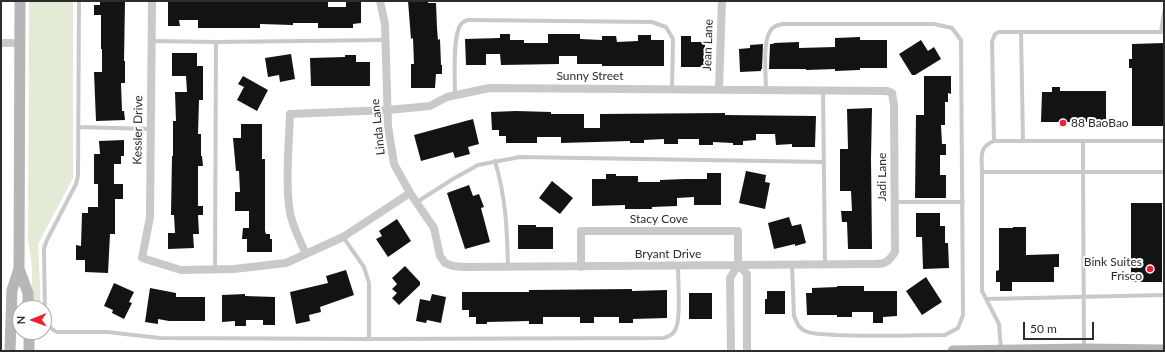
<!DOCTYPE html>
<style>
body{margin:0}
#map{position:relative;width:1165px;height:352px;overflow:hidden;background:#fff;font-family:Lato,sans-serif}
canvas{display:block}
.frame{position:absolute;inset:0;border:2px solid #2c2c2c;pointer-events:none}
.north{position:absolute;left:12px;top:300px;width:40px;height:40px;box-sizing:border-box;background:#fff;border:1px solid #ababab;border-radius:50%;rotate:269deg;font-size:11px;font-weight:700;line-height:16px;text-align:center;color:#2c2c2c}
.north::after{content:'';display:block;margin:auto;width:14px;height:18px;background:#f21e37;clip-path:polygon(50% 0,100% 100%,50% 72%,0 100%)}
.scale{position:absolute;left:1023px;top:322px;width:71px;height:18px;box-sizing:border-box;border:2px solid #2c2c2c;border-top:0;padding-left:5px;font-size:12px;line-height:14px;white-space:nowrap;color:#2c2c2c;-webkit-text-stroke:3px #fff;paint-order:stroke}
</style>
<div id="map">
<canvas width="1165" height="352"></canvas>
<div class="frame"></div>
<div class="north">N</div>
<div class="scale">50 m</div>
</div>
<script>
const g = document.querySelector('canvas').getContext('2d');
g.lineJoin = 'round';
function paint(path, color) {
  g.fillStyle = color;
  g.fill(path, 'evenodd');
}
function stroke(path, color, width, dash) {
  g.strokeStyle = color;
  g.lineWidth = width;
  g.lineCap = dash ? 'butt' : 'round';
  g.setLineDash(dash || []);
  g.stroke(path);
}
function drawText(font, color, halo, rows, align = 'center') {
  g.font = font + ' Lato,sans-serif';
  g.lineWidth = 4;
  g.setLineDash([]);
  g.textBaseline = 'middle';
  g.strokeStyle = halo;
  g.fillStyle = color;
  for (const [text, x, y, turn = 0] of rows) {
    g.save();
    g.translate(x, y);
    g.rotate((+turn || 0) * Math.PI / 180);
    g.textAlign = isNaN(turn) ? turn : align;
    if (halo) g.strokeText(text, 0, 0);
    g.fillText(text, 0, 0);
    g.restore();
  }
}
const green = new Path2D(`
 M29,1H73V178L38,244L41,308H32V267L28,240Z`);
const building = new Path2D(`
 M100,1H125L124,61H125V83H121L122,111H124L125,120L96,121L94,72H102V49H101V15H94V5H100Z
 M168,1H248L267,2V1H328V7H346V1H361V23L353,24V28H318V23H293V25L260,24V28H198V20H179L180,26H168Z
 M408,1H428V3H436L437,28L438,40L440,39L441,65H442V74H436L435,88H411V64H414L413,38L411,39Z
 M500,34H510V40H524V43H548V34H580V39L602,40V36H616L617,42L638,41V35H651V40H664V66H602V64H577V56H559V64L501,65L500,54H486V65H466L465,39L500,38Z
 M681,36H691V42H705V67H681Z
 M860,37V40H887V68H860V70L835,71V69L806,70V69H769L770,44H774L773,43L799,42V48L835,47V38Z
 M921,40L928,51L934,47L941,59L915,75H912L899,54Z
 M1164,43V126H1132V68H1129V59H1132V44Z
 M763,44L762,69H761V71L740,72L739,49L750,48V45Z
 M172,53H197V66H203V100H199L198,134H201V156H202L203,166H198V206H203V215H198L199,234H193L194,248L168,249V233H175L174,215H171L172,156H173V121H176L175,92H187L186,76H172Z
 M291,54L295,79L280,82L279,75L268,77L265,58Z
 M345,55H356V62H370V86H311L310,58L345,57Z
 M243,76L268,90L257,111L237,100L244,87L238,84Z
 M924,76H951V94L948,93V102H945V125H941L942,144H946V155H940V175H946V198H915L916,115H924Z
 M1052,87H1060V91H1106V122H1041L1042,92H1052Z
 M872,108L871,159L872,249H848L847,222H842L841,211H852L851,191H840V149H848L847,109Z
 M516,111L551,112V114H584V128H600V114L725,113V115L816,116L815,147H792V144L776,145L775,134H756V140L743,141V145H733V143L713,142V145H699V139H678V144H664V139L644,140V143H630V141L561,143V137H537V143H506V136H499V130H492L491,112Z
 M473,119L479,144L468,147L470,154L455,158L453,152L421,161L414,135Z
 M241,124H262V159H265V231L266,234H270V239H272V252H247V239H242L243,228H249V211H235V192H240L239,171H236L233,138H241Z
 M124,140V156H121V164H114V184H123V199H115V234H110L108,273L85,272V260H76V245L81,246L82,213H88V207H98V184H94V154H100L99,141Z
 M746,171L766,175L765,182L770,183L765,209L739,203Z
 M707,173H721V205H694V197L677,198V206L652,207V209H625V205L592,206V179H606V174H616V176H638V182H660V180L685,179H707Z
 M552,181L573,198L560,214L539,198Z
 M469,185L473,196L479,194L484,207L481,208L490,242L465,249L447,193Z
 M1131,203H1162V282H1131Z
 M916,213H940V226H945V243H948L949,268L923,269L922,237H916Z
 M789,217L792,226L801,224L806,243L795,246V244L774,249L768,223Z
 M397,219L411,241L388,257L376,239L382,236L379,231Z
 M518,225H536V227H553V249H518Z
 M1013,227H1026V255L1059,254V267H1054V282H1012V291H1000V282H996V271L999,270V228H1013Z
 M405,266L420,282V285L399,305L392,298L397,293L392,289L397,284L392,278Z
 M346,270L354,295L320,307L321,312L309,315L310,321L296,324L290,292L328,283L326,276Z
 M926,277L942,302L922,315L906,291Z
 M114,283L134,292L129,302L132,303L124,319L112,313L113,310L104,306Z
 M837,286H864V291H897V316L883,317V323H873V312H852V317H837V315H807L806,293H812V288L837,287Z
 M150,288L176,293V297H205V321H169L158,319V324L145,322Z
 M632,289V291L667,290V318L633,319V323H619V317H594V323H580V317H543V324H529V321L487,322V324H476V317H469V310H462V292H529V290Z
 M767,291H785V314H765V299H767Z
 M689,293H712V319H689Z
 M245,294V296L275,297V325H263V320H246V326H235V321L222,322V295Z
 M432,294L446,297L441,323L427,320L426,323L416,321L420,299L430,301Z`);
const lane = new Path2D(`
 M79,1L78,176L76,184L47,240L44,248L45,319C47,326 51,329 57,332H107L160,338L369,339L664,338C670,336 674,334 676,328C681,318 678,280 678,266
 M1161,32L1164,12
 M151,41L216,42L215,269
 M216,42L385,40
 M766,89C766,76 762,40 771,30C773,26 778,25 782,24H934L952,28L961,40L963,315L958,328L945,335C908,335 872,337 836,335C826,334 814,335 805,331C798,328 797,322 794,316L792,265
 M823,90L825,264
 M455,95C455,80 452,32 462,23C463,22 467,20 468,20L652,22L666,27L673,39L672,89
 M79,127L150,129
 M994,141L992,42L995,34L999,32H1021
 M1023,141L1021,32H1164
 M495,161C506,198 507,229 508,267
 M982,172C982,158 978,147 994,141H1164
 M417,202L453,179L478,165L520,157L824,162
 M895,202H963
 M343,237L364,267L369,283V339
 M986,299L1164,295
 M1084,349L1083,172H1164
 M1001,350L999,324L982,291V172H1083V141`);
const street = new Path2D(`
 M152,1L150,217L142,258L181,270L234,269L286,263L343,237L410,193
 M1,43H19
 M719,89L722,1
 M306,254C300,241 293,227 290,213C285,182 289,146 290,114L388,110L430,106L447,97L489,88L887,91L892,93L894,105L895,252C889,261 886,264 875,264L464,267L453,266L445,263L440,256L434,228L410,193L394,164L388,126L385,24L380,1
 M738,265L747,274V351
 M581,267V231H738V265
 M731,351L730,278L738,265`);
const secondary = new Path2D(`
 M19,269L28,293V308
 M29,332V351
 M10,351L12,290L19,269L20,1
 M953,351L1084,349L1164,350`);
const markers = [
 [1063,123,4,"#f21e37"],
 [1150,269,4,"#f21e37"]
];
const streetNames = [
 ["Jean Lane",708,45,-88],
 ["Sunny Street",590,76],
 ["Linda Lane",378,127,-96],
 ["Kessler Drive",138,130,-89],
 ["Jadi Lane",882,177,-90],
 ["Stacy Cove",659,219],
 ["Bryant Drive",668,254]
];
const poiNames = [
 ["88 BaoBao",1071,123],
 ["Bink Suites",1142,262,"right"],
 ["Frisco",1142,276,"right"]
];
paint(green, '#e3ebd7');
paint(building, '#131313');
stroke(lane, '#c9c9c9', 4);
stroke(street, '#c9c9c9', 8);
stroke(secondary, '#b6b6b6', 11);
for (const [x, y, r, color] of markers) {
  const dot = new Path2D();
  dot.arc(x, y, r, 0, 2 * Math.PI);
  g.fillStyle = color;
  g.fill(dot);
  stroke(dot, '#fff', 1.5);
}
drawText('12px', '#2c2c2c', '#fff', streetNames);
drawText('12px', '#2c2c2c', '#fff', poiNames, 'left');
</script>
